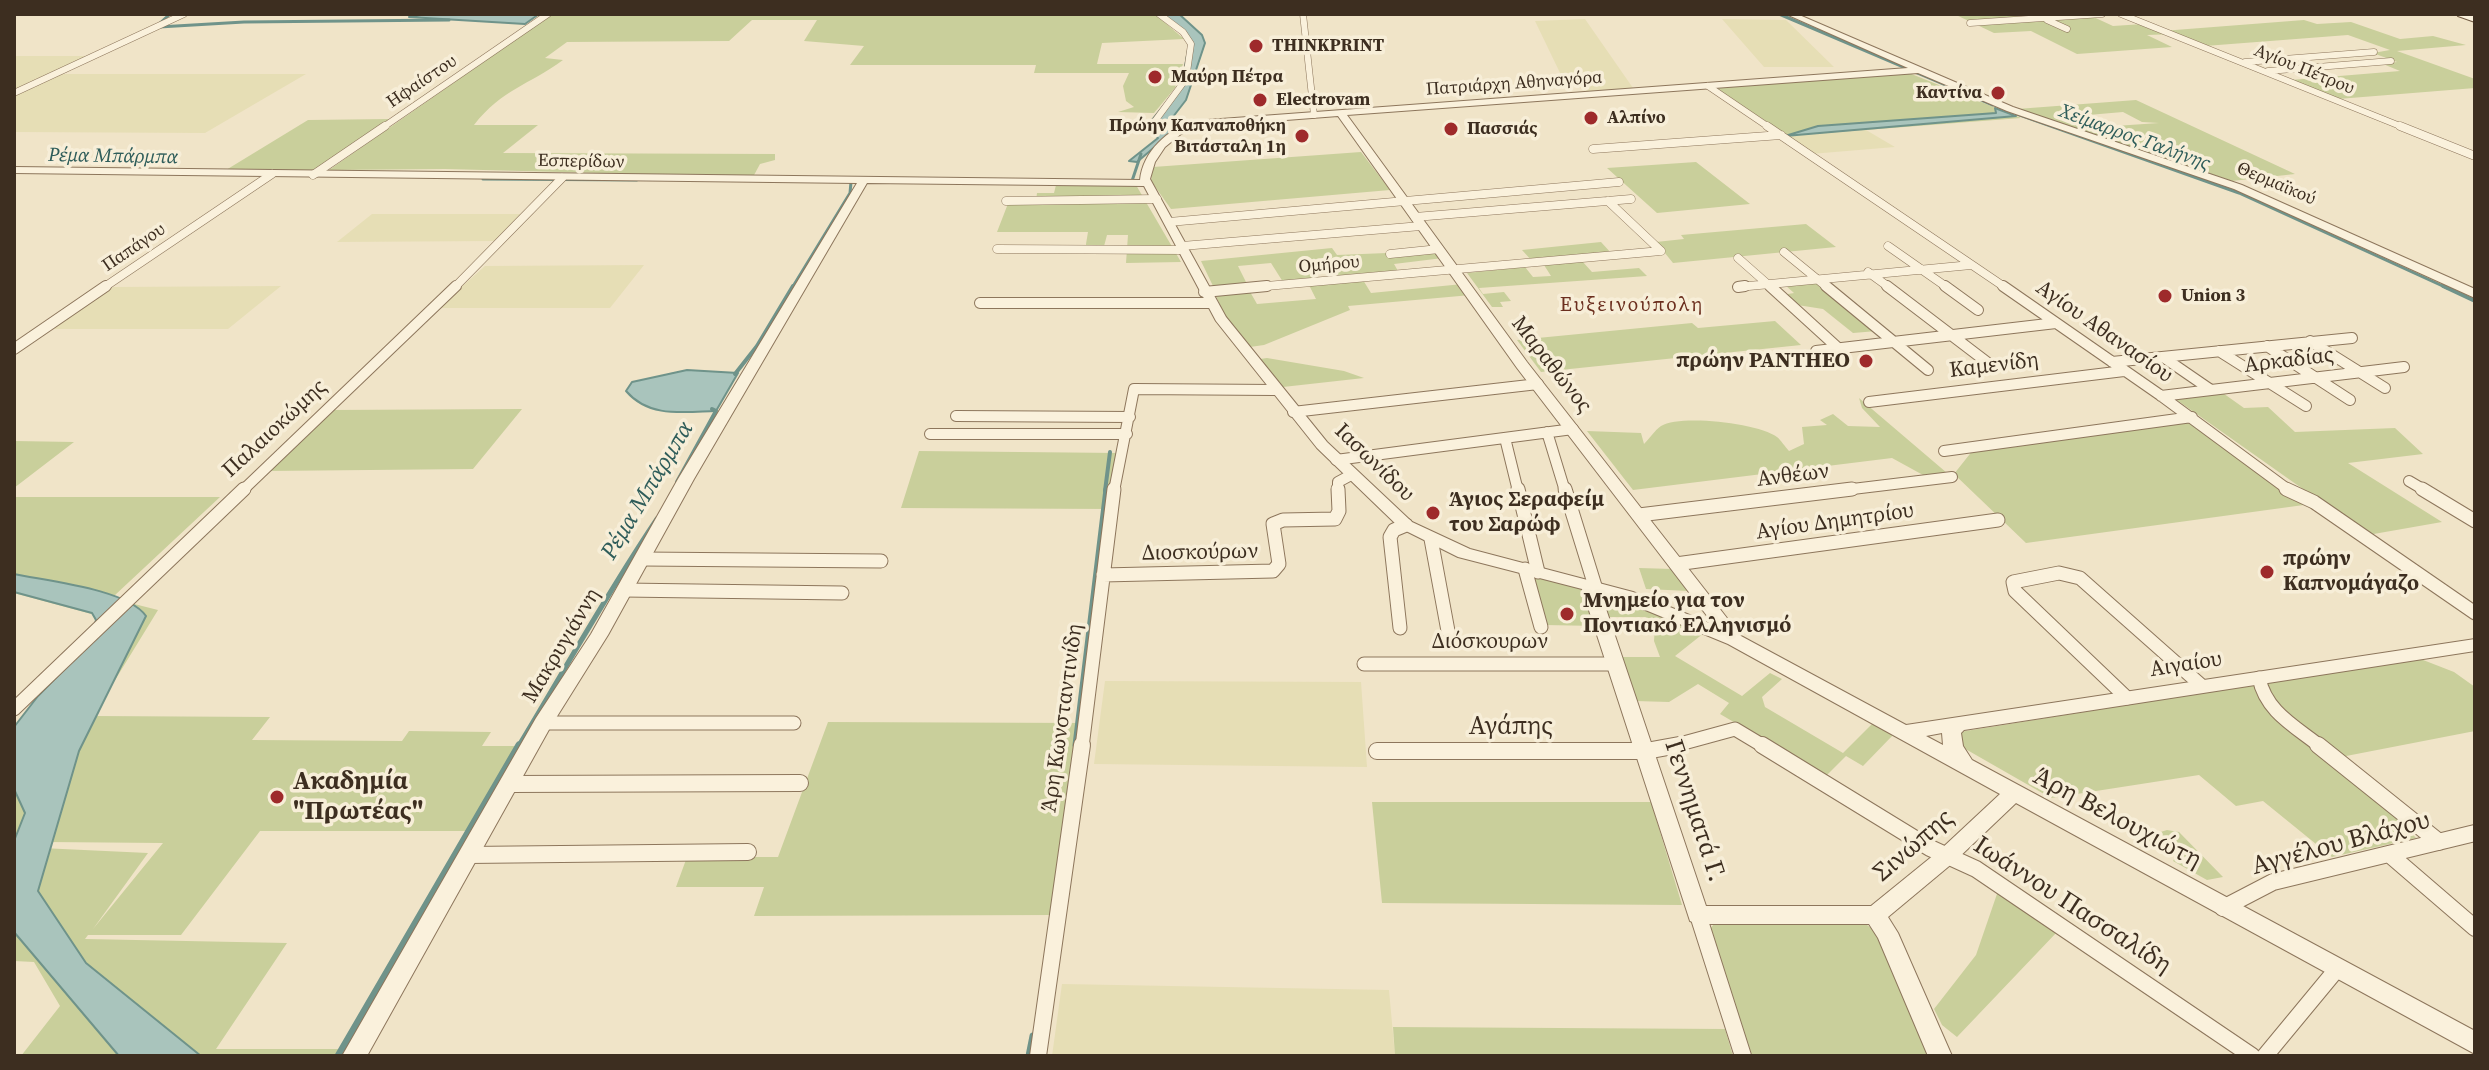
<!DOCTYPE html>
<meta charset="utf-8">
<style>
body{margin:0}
#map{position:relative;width:2489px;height:1070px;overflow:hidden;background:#f0e4c8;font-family:"Source Serif 4",serif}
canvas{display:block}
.frame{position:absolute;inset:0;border:16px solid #3d2e20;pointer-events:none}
</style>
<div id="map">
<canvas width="2489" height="1070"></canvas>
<div class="frame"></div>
</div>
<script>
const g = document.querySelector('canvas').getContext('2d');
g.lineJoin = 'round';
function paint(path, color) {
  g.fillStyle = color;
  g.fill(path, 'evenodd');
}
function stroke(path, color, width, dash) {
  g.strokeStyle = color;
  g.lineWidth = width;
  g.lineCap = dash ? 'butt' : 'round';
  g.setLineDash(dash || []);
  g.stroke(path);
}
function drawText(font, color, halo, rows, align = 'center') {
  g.font = font + ' "Source Serif 4",serif';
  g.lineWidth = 7;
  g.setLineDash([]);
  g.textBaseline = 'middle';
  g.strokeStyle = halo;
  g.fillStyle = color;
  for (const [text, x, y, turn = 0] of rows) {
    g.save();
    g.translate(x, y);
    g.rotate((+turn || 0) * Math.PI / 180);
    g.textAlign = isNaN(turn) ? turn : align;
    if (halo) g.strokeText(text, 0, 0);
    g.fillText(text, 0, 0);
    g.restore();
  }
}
const farmland = new Path2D(`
 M1585,19L1633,88L1586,92L1561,75L1535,21Z
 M1722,19L1786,20L1834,67H1764Z
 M14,56H95L59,74H306L205,133L14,132Z
 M1866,130L1895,147L1811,154L1788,136Z
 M372,214H523L494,241L337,242Z
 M644,265L610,308H438L485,266Z
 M281,286L228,329H53L113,287Z
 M1105,681L1361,682L1367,767L1094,764Z
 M1062,984L1389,990L1395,1056H1052Z`);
const green = new Path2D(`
 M552,14H1155L1184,39L1102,43L1097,64H1183L1175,88L1154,113L1118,112L1134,107L1126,101L1123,86L1129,73H1034L1036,65H850L864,46L804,41L817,20H752L729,41L567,42L545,58L563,60C529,85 502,89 474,125H538L503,153L775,154V160L760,164L753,177L445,169L329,170Z
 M1954,14H2087L2113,26L2143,24L2162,31L2304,20L2317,24L2351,22L2400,39L2433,36L2466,45L2397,51L2475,79V88L2338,99L2291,80L2400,71L2383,64L2397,62L2373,53L2390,50L2348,35L2205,46L2175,34L2147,35L2172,47L2077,54L2031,31L1994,33Z
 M1909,73L2021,118L1788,136L1716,88Z
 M2136,100L2295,174L2232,181L2017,109ZM2123,112L2142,122L2159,123L2085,128L2065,117Z
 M390,119L314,172L226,170L308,120Z
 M1361,152L1390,190L1171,209L1151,181L1153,167Z
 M1696,162L1750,204L1657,213L1607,168Z
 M1056,185H1136L1181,262L1126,263L1128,235H1107L1103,250H1085L1088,232H997L1009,201H1036L1037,193H1054Z
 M1806,224L1836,247L1673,263L1656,242L1684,239L1681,235Z
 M1601,242L1612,254L1532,261L1522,250Z
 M1332,248L1337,255L1437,251L1443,258L1394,264L1398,271L1334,277L1328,268L1309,270L1313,280L1283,282L1271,263L1238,266L1248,286H1213L1201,261Z
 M1582,261L1592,272L1639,268L1647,276L1479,288L1483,294L1504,292L1511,301L1500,302L1503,307H1492L1467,273L1525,267L1533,277L1551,276L1544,265Z
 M1363,280L1371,293L1463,284L1471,295L1348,306L1350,310L1264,345L1250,347L1226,318L1214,292L1249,290L1257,304L1316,299L1309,285Z
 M1814,281L1877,331L1853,333L1823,309L1791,304L1782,295L1794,293L1785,285Z
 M1775,321L1801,345L1541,372L1517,340L1692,323L1698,328Z
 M1267,358L1344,371L1364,378L1283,387L1260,359Z
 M2220,391L2244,408L2268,407L2295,432L2395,428L2423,454L2348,463L2442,522L2368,535L2174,398Z
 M1859,398L1947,473L1923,475L1892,458L1633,490L1587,431L1641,433L1644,444C1649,439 1655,430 1661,426C1680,414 1759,423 1777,437C1781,440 1785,447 1789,451L1804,444L1802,427L1827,425L1820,420L1833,414L1848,426L1880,427L1862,408Z
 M522,409L473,469L266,471L330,410Z
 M2191,421L2311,504L2026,543L1954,474L1973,450Z
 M14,441L74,442L14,488Z
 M919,451L1119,453L1111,509L901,508Z
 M14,497H220L114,596L27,577L158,610L93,716L270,717L252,740L402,741L409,731L491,732L482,746H520L470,831H260L181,935H88L85,939L287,943L216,1049H348L344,1056H21L60,1006L34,962L14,961V726L116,626L99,616L14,593ZM46,842L163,843L93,929L148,853L41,848Z
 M1639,568L1673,569L1689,591L1646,589Z
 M1532,576L1587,590L1597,626L1545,625Z
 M1599,593L1704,633L1675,656L1742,696L1770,673L1782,679L1762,697L1765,707L1843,753L1873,723L1894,734L1863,766L1846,756L1826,776L1720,714L1729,703L1698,684L1669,702L1635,701L1621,657H1660L1654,641L1655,625L1645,617H1607Z
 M2418,658L2454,672L2475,687V731L2341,757L2416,838L2332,857L2263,801L2236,806L2199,775L2051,798L1941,735Z
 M828,722L1083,723L1053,915L754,916L764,887H676L687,857H778Z
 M1372,802H1651L1682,905L1382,903Z
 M2167,830L2179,832L2223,877L2207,880L2173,861L2176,856L2141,838Z
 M1998,891L2057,932L1957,1037L1942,1025L1934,1009L1976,955Z
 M1714,924L1867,925L1876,932L1928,1056H1751L1709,930Z
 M1393,1027L1725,1029L1733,1056H1395Z`);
const water = new Path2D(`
 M427,14H539L525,24L409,17Z
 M1161,14H1179L1202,35L1205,43L1186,100L1169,122L1183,123L1137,162L1129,161L1158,138L1148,125L1182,83L1190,39Z
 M1995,108L2016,116L1785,136L1818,126L1996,113Z
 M687,370L738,373L716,411C683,412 649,418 626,391L632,382Z
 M14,574C47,581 127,589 146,616L79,751L38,891L86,963L201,1056H119L14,932V841L25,813L14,789V727L38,696L89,644L96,620L92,613L14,592Z`);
const streamFar3 = new Path2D(`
 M1779,14L1993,105
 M159,24L170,14
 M159,27L244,22L449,20
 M2017,114L2239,193L2447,288
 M483,179L637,180
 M1131,184L1141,154
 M792,288L850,193L851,182`);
const streamFar2 = new Path2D(`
 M2443,286L2475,301
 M735,374L757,346L793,286
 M677,482L716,411L712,409
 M1105,491L1110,452`);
const streamFar1 = new Path2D(`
 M1075,745L1106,489
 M518,747C564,671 607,593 657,519`);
const stream = new Path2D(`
 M338,1056L519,745
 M1029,1056L1033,1036`);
const minorFar4 = new Path2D(`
 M1159,14L1183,32L1191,44L1186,79L1155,121L1179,128
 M1303,14L1314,115
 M2121,14L2405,128
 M2047,20L2067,29
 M1970,23L2102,14
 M2245,62L2374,52
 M2268,71L2391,61
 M1708,86L1770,128
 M14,93L184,14
 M382,128L548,14`);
const minorFar3 = new Path2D(`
 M1172,126L1183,129
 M1767,126L2006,288
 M2400,126L2475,156
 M1593,149L1781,135
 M313,175L385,126
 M1006,201L1157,199
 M1608,201L1661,251
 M1415,217L1631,199
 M1169,222L1619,182
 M1182,246L1421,226
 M1888,246L1948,288
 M997,249L1184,250
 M1784,252L1828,288
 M1390,254L1439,249
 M1738,258L1772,288
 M1868,272L1890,288
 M1738,287L1971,265
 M103,288L272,174
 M454,288L562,178
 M1244,288L1661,251`);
const minorFar2 = new Path2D(`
 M1770,286L1838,348
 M1826,286L1928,370
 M1887,286L1988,363
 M1945,286L1978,310
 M2003,286L2160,395L2290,491
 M1738,287L1745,286
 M1204,292L1267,286
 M980,303H1210
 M2310,341L2385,388
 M2267,346L2350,400
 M14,349L106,286
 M1816,351L2056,323
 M2219,351L2306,406
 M2163,357L2211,390
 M2112,362L2352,338
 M2161,396L2404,367
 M1869,402L2124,371
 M1293,412L1538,384
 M956,416L1130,417
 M1547,432L1565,491
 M930,434H1127
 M1505,438L1518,491
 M1944,451L2192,417
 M1336,460L1573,429
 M2409,481L2426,491
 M242,491L456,286
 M1114,491L1134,389L1275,390
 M1338,491V482L1351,475
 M1836,491L1952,477`);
const minorFar1 = new Path2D(`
 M1518,489L1538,572
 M1565,489L1595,586
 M2286,489L2314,502L2475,613
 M2422,489L2475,521
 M1639,515L1852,489
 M1431,539L1448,631
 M642,559L881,561
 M1676,564L1998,520
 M1525,569L1541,627
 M1103,575L1273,571L1279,564L1273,524L1283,520L1335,519L1339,511L1338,489
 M624,590L842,593
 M1400,628L1390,537L1394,530L1406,525
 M1364,664H1616
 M2259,678C2266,712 2295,726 2321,747
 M2127,698L2015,591L2013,582L2059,573L2080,578L2202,686
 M14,709L244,489
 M543,723H794
 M1082,747L1114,489
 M1669,747L1735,729L1765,747`);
const minor = new Path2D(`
 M1762,745L1930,848L1976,869L2252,1056
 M2318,745L2439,842
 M1377,751H1646L1679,745
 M509,784L800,783
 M2389,854L2475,928
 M468,855L748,852
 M2223,908L2273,882L2475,833
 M1698,915L1743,1056
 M1038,1056L1082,745
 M2265,1056L2337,969`);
const tertiary = new Path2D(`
 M1786,14H1797L2013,107L2242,185L2475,289V298L2234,189L2007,111L1918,73L1347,115L1527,362L1741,636L1906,725L2475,639V651L1964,730L1961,733L1963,746L1972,760L2475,1031V1054L2016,803L1954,862L1888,917L1898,933L1952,1056H1928L1878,938L1869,924H1698L1690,921L1582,589L1458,557L1400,528L1317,448L1216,321L1144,186L867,183L694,479L608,635L551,726L367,1056H342L536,718L591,634L678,479L857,183L14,173V167L1140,180C1143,151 1168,129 1194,121L1908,68ZM1338,116L1517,368L1714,625L1633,592L1470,549L1412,522L1327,442L1226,317L1150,179L1155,162L1165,147L1181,134L1195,127ZM1601,594L1621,600L1728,644L2000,794L1940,850L1871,906H1706ZM1942,733L1943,745L1926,736Z`);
const secondary = new Path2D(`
 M2457,14L2475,16V22L2458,16Z`);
const markers = [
 [1256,46,8,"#9e2a2b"],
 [1155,77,8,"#9e2a2b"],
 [1998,93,8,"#9e2a2b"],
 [1260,100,8,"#9e2a2b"],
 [1591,118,8,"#9e2a2b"],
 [1451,129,8,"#9e2a2b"],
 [1302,136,8,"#9e2a2b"],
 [2165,296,8,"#9e2a2b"],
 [1866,361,8,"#9e2a2b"],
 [1433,513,8,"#9e2a2b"],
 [2267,572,8,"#9e2a2b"],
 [1567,614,8,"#9e2a2b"],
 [277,797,8,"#9e2a2b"]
];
const farPoinames = [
 ["THINKPRINT",1272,46],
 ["Μαύρη Πέτρα",1171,77],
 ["Καντίνα",1982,93,"right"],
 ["Electrovam",1276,100],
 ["Αλπίνο",1607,118],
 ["Πρώην Καπναποθήκη",1286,126,"right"],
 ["Βιτάσταλη 1η",1286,147,"right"],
 ["Πασσιάς",1467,129],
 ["Union 3",2181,296]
];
const farStreetnames = [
 ["Αγίου Πέτρου",2304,70,22],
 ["Ηφαίστου",422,82,-34],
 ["Πατριάρχη Αθηναγόρα",1514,84,-4],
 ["Εσπερίδων",581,162,1],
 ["Θερμαϊκού",2276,184,23],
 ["Παπάγου",134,248,-34],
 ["Ομήρου",1329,265,-5]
];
const farWaternames = [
 ["Χείμαρρος Γαλήνης",2134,138,20],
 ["Ρέμα Μπάρμπα",113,157,1]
];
const farNeighbourhoodnames = [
 ["Ευξεινούπολη",1632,306]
];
const streetNames = [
 ["Αγίου Αθανασίου",2104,332,35],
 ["Αρκαδίας",2289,361,-7],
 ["Μαραθώνος",1551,365,52],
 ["Καμενίδη",1994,366,-7],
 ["Παλαιοκώμης",275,429,-43],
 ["Ιασωνίδου",1374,463,44],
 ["Ανθέων",1793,476,-7],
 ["Αγίου Δημητρίου",1835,522,-8],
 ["Διοσκούρων",1200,553,-1],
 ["Διόσκουρων",1490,642],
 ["Μακρυγιάννη",562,646,-59],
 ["Αιγαίου",2186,665,-9],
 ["Άρη Κωνσταντινίδη",1063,718,-82]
];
const poiNames = [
 ["πρώην PANTHEO",1850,361,"right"],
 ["Άγιος Σεραφείμ",1449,500],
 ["του Σαρώφ",1449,525],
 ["πρώην",2283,559],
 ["Καπνομάγαζο",2283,584],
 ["Μνημείο για τον",1583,601],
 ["Ποντιακό Ελληνισμό",1583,626]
];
const waterNames = [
 ["Ρέμα Μπάρμπα",648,491,-59]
];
const nearStreetnames = [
 ["Αγάπης",1511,727],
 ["Γεννηματά Γ.",1694,811,72],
 ["Άρη Βελουχιώτη",2117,819,28],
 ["Αγγέλου Βλάχου",2341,844,-15],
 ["Σινώπης",1914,846,-41],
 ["Ιωάννου Πασσαλίδη",2072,906,33]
];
const nearPoinames = [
 ["Ακαδημία",293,782],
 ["\"Πρωτέας\"",293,812]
];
paint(farmland, '#e6deb5');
paint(green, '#c9cf9b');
paint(water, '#a9c4bc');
stroke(water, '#6f938a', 2);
stroke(streamFar3, '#6f938a', 3);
stroke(streamFar2, '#6f938a', 4);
stroke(streamFar1, '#6f938a', 5);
stroke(stream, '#6f938a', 7);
stroke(minorFar4, '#8d765c', 7);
stroke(minorFar3, '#8d765c', 9);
stroke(minorFar2, '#8d765c', 12);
stroke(minorFar1, '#8d765c', 15);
stroke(minor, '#8d765c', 18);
stroke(tertiary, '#8d765c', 2);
stroke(secondary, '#6f573f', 2);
stroke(minorFar4, '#faf1dc', 6);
stroke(minorFar3, '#faf1dc', 8);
stroke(minorFar2, '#faf1dc', 10);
stroke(minorFar1, '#faf1dc', 13);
stroke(minor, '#faf1dc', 16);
paint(tertiary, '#faf1dc');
paint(secondary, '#faf1dc');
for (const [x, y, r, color] of markers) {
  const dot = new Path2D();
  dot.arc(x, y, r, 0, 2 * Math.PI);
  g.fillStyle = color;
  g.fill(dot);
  stroke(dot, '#f7eed8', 3);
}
drawText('bold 18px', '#3d2e20', '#f7eed8', farPoinames, 'left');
drawText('18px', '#3d2e20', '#f7eed8', farStreetnames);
drawText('italic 20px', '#2f5d5a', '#f7eed8', farWaternames);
g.letterSpacing = '2px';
drawText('20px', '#6b2e1e', '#f7eed8', farNeighbourhoodnames);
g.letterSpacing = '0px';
drawText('22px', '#3d2e20', '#f7eed8', streetNames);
drawText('bold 22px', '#3d2e20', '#f7eed8', poiNames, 'left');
drawText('italic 24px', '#2f5d5a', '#f7eed8', waterNames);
drawText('26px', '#3d2e20', '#f7eed8', nearStreetnames);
drawText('bold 26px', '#3d2e20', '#f7eed8', nearPoinames, 'left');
</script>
